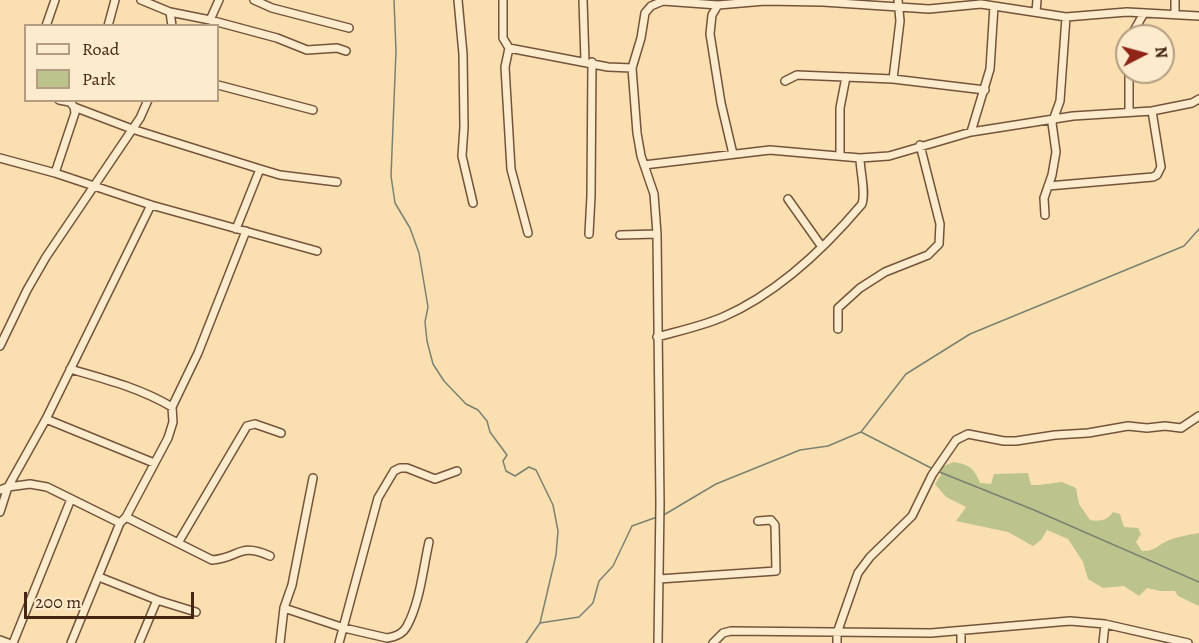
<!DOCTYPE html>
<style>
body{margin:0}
#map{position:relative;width:1199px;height:643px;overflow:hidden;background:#fae0b1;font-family:Alegreya,serif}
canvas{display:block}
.legend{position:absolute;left:24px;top:24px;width:195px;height:78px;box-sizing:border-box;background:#fcebcc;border:2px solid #b39c82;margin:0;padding:8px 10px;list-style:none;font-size:18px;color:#462613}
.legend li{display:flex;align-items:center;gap:12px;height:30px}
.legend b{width:30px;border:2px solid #b39c82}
.north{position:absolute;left:1115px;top:24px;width:60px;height:60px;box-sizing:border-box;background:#fcebcc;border:2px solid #b39c82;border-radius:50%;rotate:84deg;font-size:16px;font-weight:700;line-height:24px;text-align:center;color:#462613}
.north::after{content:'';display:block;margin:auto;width:21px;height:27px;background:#8f2418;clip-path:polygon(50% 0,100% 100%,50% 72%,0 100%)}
.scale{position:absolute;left:24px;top:592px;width:170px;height:27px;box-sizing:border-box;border:3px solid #462613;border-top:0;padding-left:8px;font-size:18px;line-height:21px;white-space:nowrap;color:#462613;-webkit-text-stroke:4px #fcebcc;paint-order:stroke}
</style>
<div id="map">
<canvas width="1199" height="643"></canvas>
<ul class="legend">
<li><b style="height:8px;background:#fcebcc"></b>Road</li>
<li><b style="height:16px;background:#bcc38d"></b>Park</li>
</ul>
<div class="north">N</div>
<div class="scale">200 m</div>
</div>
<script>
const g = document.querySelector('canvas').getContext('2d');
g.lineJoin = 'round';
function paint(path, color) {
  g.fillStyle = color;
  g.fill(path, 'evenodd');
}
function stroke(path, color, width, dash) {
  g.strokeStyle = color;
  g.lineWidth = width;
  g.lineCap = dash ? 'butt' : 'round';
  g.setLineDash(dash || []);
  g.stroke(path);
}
const green = new Path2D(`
 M954,462C970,465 974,468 980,483L991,484L994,474L1028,473L1031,485H1039L1062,482L1076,488L1079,504L1090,520C1101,522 1107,520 1113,512L1120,514L1124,527L1138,528L1141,534L1136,542L1142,551C1154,551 1154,548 1165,542C1175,537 1187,535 1199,533V606L1178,596L1175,591H1160L1147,588L1139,596L1124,586L1103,588L1088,579L1083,562L1068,539L1047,530L1041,540L1033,546L1008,532L956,521L966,507L946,497L935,484L941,475V467Z`);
const stream = new Path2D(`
 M394,0L396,51L391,176L395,203L410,228L419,253L428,307L425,322L427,341L433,364L444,381L466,404L478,410L487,421L490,432L507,455L503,461L506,471L515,476L529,467L536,470L553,505L558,531L556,555L540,623
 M861,432L933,469
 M937,471L1034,510L1199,582
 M662,516L716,484L800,450L828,446L861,432L906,374L970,334L1184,246L1199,229
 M526,643L540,623L579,617L593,603L599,581L613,566L632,526L657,517`);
const street = new Path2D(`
 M141,0L170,12L210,20L277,38L307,50L337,48L346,51
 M254,0L272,8L349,28
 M458,0L463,54L464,127L462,156L473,203
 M503,0V38L509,48L608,67L632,68
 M583,0L585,61
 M718,5L712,15L710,34L721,103L733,154
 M170,12L172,26
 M1036,12L1037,0
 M1175,14V0
 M210,20L219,0
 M46,26L55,0
 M108,26L115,0
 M1131,36L1144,13
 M509,48L505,67L511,169L528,233
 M893,79L985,90
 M785,81L797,75L893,79L900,21L898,0
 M218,85L313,110
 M59,100L70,102L74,107L132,129L260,169L280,175L337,182
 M1129,112V72
 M971,132L990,69L994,6
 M840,155V108L846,77
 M0,158L55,173L151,205L317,251
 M644,165L770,150L860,158
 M55,173L75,113L74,107
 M1048,186L1153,177L1157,175L1161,167L1152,111
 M788,199L822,247
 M1045,215L1044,198L1052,175L1056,152L1052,123L1060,101L1066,17
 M236,229L260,169
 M589,234L591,196L592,62
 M657,234L660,504L658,643
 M620,235L657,234L654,194L641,156L637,133L632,68L641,38L645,13L651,6L663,1L718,5L765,1L823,2L929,9L981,4L1066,17L1127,12L1199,16
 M838,329V308L860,288L885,272L928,255L939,244L940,224L920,145
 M657,337C679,331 702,326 723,317C778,293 824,249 862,204C866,192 860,171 860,158L889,156L971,132L1073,116L1152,111L1192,103L1199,99
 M0,346L27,290L46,257L140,118L148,100
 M70,369C105,379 140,388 172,407
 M46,419L154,463
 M313,478L292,585L284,608L344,628L387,638C395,637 403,634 407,626C420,602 423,569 429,542
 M0,490L8,487L46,419L151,205
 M0,512L8,487L30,484L47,487L120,523
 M126,517L212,560C240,558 238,542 270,556
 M178,543L247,426L255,424L281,433
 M99,577L157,600L196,612
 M659,579L776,571L775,525L771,520L758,521
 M0,640L8,643
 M13,643L71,499
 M71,643L120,523L126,517L168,438L173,422L172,407L198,353L246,231
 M139,643L157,600
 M280,643L284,608
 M339,643L378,498L394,471L400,468H407L435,479L457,471
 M713,643L723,633L731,631L931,633L1070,621L1105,624L1188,643
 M837,643V633L858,573L870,557L912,516L932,475L956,440L968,434L1004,441H1016L1055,435L1088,433L1128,426L1147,428L1165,426L1181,428L1199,416
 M961,643V631
 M1103,643L1105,624`);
paint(green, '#bcc38d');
stroke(stream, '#7b8171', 1.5);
stroke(street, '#73543a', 10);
stroke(street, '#fcebcc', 7);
</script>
